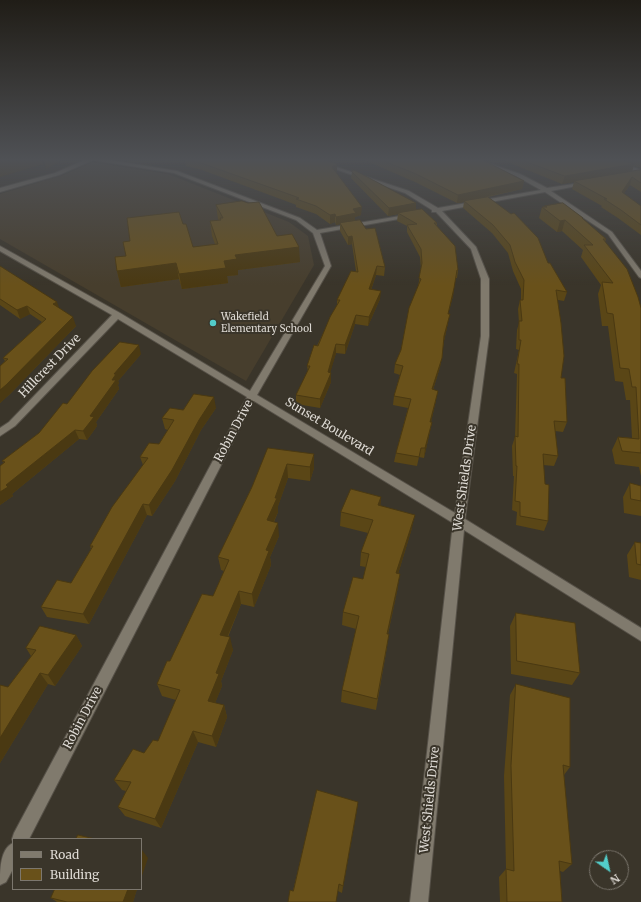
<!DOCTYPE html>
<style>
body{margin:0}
#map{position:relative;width:641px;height:902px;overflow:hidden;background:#3a352a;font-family:Merriweather,serif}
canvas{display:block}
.legend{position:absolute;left:12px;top:838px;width:130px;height:52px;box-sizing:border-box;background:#3a352a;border:1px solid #7c776e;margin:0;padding:5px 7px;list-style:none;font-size:12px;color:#dedad4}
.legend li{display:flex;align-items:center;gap:8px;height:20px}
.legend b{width:20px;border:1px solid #7c776e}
.north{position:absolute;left:589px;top:850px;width:40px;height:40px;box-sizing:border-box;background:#3a352a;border:1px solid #7c776e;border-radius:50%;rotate:146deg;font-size:11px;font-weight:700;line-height:16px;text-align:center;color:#dedad4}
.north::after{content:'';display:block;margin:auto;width:14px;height:18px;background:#53cdca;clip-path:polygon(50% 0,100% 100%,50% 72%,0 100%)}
</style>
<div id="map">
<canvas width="641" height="902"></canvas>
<ul class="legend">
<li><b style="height:5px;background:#807a6d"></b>Road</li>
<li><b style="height:11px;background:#69511a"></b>Building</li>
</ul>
<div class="north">N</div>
</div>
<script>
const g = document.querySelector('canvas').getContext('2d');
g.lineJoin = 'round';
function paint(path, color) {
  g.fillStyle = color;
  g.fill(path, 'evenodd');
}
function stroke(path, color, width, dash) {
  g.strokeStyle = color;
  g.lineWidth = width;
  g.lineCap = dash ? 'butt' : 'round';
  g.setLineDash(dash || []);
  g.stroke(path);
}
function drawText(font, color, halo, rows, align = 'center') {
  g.font = font + ' Merriweather,serif';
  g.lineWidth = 4;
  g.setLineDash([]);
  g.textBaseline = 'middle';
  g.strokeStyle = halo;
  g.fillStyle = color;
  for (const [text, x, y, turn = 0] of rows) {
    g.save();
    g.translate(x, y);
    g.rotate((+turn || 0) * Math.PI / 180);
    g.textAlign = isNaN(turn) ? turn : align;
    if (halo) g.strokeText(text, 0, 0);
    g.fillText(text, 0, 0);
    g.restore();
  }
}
const built = new Path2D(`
 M93,162L168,174L289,222L308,236L314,265L246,381L0,239V194L63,175Z`);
const minor = new Path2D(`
 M87,159H103L177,171L300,218L317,230L412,214L413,215L410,217L320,233L331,266L257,395L455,513L481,336V279L471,249L436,212H432V210L405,193L306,159H312L409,191L438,208L541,190L516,176L470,159H476L520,174L547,188L587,182V184L551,191L612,232L641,271V278L639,277L608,234L545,192L442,211L476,247L489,279V336L465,519L641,628V641L464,530L428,902H410L453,523L254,401L29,839H13V842L12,839L14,833L247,397L118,319L15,426L0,436V428L9,422L112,315L0,251V246L120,313L250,391L325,266L313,233L296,220L174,173L93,160L59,175L0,192V188L55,173Z
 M606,159H612L641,170V174Z
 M13,843V869L6,882L0,885C0,870 0,849 13,843Z`);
const wall = new Path2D(`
 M149,159H177L167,161Z
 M184,159H330L329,161L337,164V171L336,172L361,215L355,217V221L385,267L384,276L376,275L371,290L380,299L368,326L355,324L345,354L336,353L330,372L331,373V382L320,408L296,404V395L308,371L307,366L337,305V300L356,271L352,244L348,245L340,231V224L336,225L335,222L330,224L316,214L296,207V205L294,204L202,170L186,166Z
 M362,159H481L524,181L522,189L488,197L548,263L567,292L564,301L558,300L561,378L567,422L563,432L555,431L558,456L554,466L543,465L548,521L544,531L516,525L517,512L512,510L514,476H513L512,446L515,437L517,374L514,373L519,350L516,349L517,330L519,323L518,309L520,300H521V289L513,271L508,253L492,233L463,208L464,202L457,203L415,182Z
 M500,159H641V168L634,166L632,171L641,170V192L630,185L623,194L641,206V235L618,218L601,207L602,206L572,189L574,182L562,184Z
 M352,172L437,223V226L458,270L457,278H455L453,296L448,314V323L444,341L440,367L433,390L436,400L431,422H432L424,458L419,457L417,466L394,462L396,453L408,408L393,405L394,396L400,375L394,373L395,364L401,350L418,287L421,269L420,257L407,232V226L397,221L398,214L388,216L351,178Z
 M216,205L277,236L300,262L238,270V275L227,276L228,283L182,289L179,279L121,287L117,271L126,256L130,241L183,224L193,247L215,244L212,236L210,221L219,220L218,219Z
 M545,206L583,219L606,239L605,242L641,308V476L639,467L615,464L612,450L618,437L632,438L630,400H626L623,382L615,381L608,326H602L598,294L601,285L581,257L583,250L562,231L557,232L539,218L542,207H544Z
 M0,266L59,308L76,326L10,394L0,403V366L5,361L3,358L42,322L30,314L20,319L0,305Z
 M141,354L118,381L119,383L118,385L119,389L96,422L97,426L87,440L79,439L12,494L13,496L0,505V466L4,463L2,461L39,433L67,404Z
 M216,408L201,430L175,481L152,516L147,515L89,624L47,617L41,607L71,583L91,549L90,546L143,465L140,457L159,444L168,430L165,429L162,418L183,410Z
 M268,448L314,468L310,481L288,478L278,506V512L274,522L279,536L270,557L271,565L254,607L241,604L228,637L233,650L221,681L222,686L215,703L224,705L227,717L216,747L198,742L161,828L125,816L118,807L126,791L122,790L114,780L158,741L176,700L162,696L157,684L170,661L213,596L224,571L221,570L218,557L252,487Z
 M630,483L641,486V516L624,513L623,497Z
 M381,497L380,506L412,528L398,574V587L388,634L387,647L376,710L341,702L342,690L356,629L342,625L343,612L363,579L366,567L360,566L361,552L368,533L340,526L341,512Z
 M635,542L641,543V580L629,577L627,555Z
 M516,613L580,673L572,685L511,674L510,626Z
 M76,635L82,646L55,686L48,684L0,763V685L8,687L31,656L26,648Z
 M516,684L570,767L564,775L572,864L563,872L560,871L562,902H500L499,877L506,869L504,776L510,695Z
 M358,802L342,893L338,891H293Z
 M55,889H137L133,902H57L51,898Z`);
const shadedWall = new Path2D(`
 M12,159H42L43,164L0,177V162Z
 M43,159H63L46,169Z
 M167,159H177L167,161Z
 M337,164V171L332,175V167Z
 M634,164L632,171L562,184L565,176Z
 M632,177L630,185L619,200L622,192Z
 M524,181L522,189L465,201H464V202L457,203L458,195Z
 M416,203V210L398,213V214L388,216L389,208Z
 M362,207L361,215L355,217V222L340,223V224L336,225V217L353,209Z
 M335,214V222L330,224V215Z
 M565,220L562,231L557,232L560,221Z
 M352,236V244L348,245V237Z
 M299,247L300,262L238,270V275L227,276L228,283L182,289L179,274L235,255Z
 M176,263L179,279L121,287L117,271Z
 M377,266L376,275L368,298L369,289Z
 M454,288L453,296L446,322L448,314Z
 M381,291L380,299L368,326L369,317Z
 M57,302L60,310L53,304Z
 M27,306L30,314L20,319L17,310Z
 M450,314L448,323L443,345L444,336Z
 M356,315L355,324L345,354V345Z
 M73,317L76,326L10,394L0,403V390Z
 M336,344V353L328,381V372Z
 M139,345L141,354L118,381L119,383L118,385L119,389L96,422L97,426L87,440L83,431L90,416L112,380L114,374Z
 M442,358L440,367L430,399L432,389Z
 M331,373V382L320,408V399Z
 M438,391L436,400L429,431L430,422Z
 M214,397L216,408L201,430L175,481L152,516L149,505L199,420Z
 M432,422L424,458L425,448Z
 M75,430L79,439L12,494L13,496L0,505V492L6,485Z
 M314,454V468L310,481V467Z
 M287,464L288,478L278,506V512L268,534L267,520Z
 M381,497L380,511L378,505Z
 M143,504L147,515L89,624L83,614Z
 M415,515L412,528L394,587L396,573Z
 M278,523L279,536L270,557L271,565L254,607L252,594L266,550Z
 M400,574L398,587L385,646L387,634Z
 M239,591L241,604L223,647L220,635Z
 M76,635L82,646L55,686L48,675Z
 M230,637L233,650L221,681L222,686L211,713L208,701L216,673Z
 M40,673L48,684L0,763V738Z
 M224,705L227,717L216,747L212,736Z
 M193,731L198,742L161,828L155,819Z
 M358,802L357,811L342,893L343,886Z
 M142,850L148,858L141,879V851Z
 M128,889H137L133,902H123Z`);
const building = new Path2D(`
 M0,159H12L0,162Z
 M185,159H322L337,164L332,167L362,207L353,209L356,213L336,217L335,214L330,215L316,206L296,199L299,198L294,196L201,163Z
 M379,159H481L524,181L458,195L416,174Z
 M519,159H621L634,164L565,176Z
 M353,170L356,171L416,203L389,208L352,172Z
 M641,170V183L632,177L622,192L641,206V225L621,210L604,199H607L574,181Z
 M488,197L511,214L514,213L538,238L548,263H550L567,292L556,290L561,323L564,356L561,378H565L567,422L554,421L558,456L543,454L545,484L549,485L548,521L520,516V502L515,501L517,466H516L515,436L518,437L519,364H517L521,340H519V321H522L520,300H523L524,280L515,262L510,245L493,225L464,201Z
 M242,201L248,203L259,202L277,236L292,234L299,247L235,255L237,259L224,261L226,268L179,274L176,263L117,271L115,257L126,256L123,242L130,241L127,218L179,212L183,224H186L193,247L218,244L210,221L221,220L220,218H223L216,205Z
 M563,203L583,218H582L606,239H603L627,269L638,297L641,308V453L622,451L618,437L639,439L636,387H632L629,369L620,368L613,314L607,313L602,282L613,283L584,245H593L565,220L560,221L542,207H547L545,206Z
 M422,209L437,223H434L455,246L458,270H457L454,288L448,314H450L444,336L442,358L432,389L438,391L430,422H432L425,448H421L419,457L396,453L411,399L394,396L403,366L395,364L401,350L409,308L421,279L419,278L422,263L421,249L407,225L417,224L398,213Z
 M360,220L366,229L375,228L385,267L377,266L369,289L381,291L369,317L356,315L345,345L336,344L328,372L331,373L320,399L296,395L310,366H307L314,345L318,346L330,317L340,300H337L351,271L358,272L352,236L348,237L340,223Z
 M0,266L57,302L53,304L73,317L6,385L0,390V366L8,359L3,358L46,319L27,306L17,310L0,299Z
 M120,342L139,345L114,374H116L112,380H116L90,416L94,417L83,431L75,430L6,485L8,487L0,492V466L5,462L2,461L39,433L63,403L67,404L92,371Z
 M194,394L214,397L199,420L172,470L149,505L143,504L83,614L41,607L57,580L71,583L93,546H90L112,507L148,458L140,457L149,443L159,444L174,420L162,418L170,408L183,410Z
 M268,448L314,454L310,467L287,464L275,498H277L267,520L278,523L266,550L269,551L252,594L239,591L220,635L230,637L216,673L219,674L208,701L224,705L212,736L193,731L155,819L118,807L131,782L114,780L133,749L144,753L153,740L158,741L180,690L157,684L167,661H170L202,594L213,596L229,560L218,557L252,487Z
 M630,483L641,486V501L631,499Z
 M351,489L381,497L378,505L415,515L396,573L400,574L387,634H389L377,699L342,690L359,616L343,612L353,577L363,579L369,554L361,552L373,520L341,512Z
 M635,542L641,543V565L637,564Z
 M516,613L575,623L580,673L517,661Z
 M40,626L76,635L48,675L40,673L0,738V685L8,687L36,650L26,648Z
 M516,684L570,698V767L563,765L572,864L559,861L562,902H507L506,869L514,871L511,766Z
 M317,790L358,802L343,886L339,884L336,902H288L290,890L293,891Z
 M78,835L95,839H76Z
 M55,889H128L123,902H67L51,898Z`);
const markers = [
 [213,323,4,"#53cdca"]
];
const farPoinames = [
 ["Wakefield",221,317],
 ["Elementary School",221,329]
];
const streetNames = [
 ["Hillcrest Drive",50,366,-46],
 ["Sunset Boulevard",329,427,31],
 ["Robin Drive",234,431,-62],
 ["West Shields Drive",465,478,-82],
 ["Robin Drive",83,718,-62],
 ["West Shields Drive",430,800,-84]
];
paint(built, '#473e2d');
stroke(minor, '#565148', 2);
paint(minor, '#807a6d');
paint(wall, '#5a4616');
paint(shadedWall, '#4a3912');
paint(building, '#69511a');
stroke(building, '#4a3912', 1);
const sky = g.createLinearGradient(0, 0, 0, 285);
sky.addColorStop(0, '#201d17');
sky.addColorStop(0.56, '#4f5155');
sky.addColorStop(1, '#4f515500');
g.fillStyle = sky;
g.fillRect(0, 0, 641, 285);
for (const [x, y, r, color] of markers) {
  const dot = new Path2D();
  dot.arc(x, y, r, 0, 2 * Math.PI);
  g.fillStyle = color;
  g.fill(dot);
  stroke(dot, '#3a352a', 1.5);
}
drawText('10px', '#dedad4', '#3a352a', farPoinames, 'left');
drawText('12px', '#dedad4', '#3a352a', streetNames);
</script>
